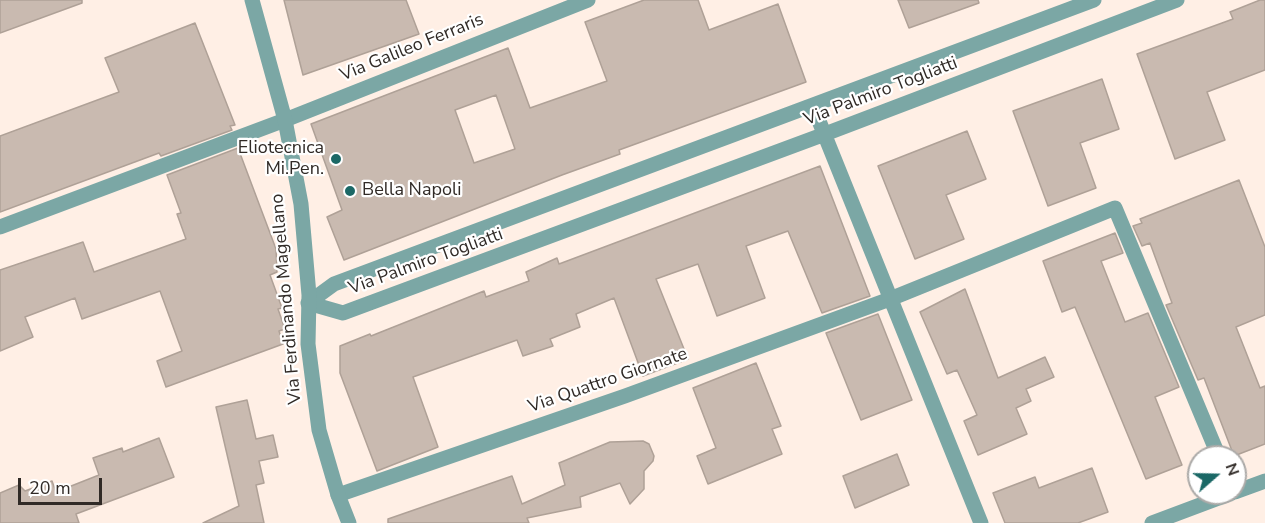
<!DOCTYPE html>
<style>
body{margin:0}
#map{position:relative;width:1265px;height:523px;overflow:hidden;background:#ffefe5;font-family:"Nunito Sans",sans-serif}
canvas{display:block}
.north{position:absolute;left:1187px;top:445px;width:60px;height:60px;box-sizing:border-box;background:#fff;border:2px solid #acaaa8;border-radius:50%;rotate:70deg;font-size:16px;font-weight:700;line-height:24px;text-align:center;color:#302a26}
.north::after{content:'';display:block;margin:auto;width:21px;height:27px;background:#1b6866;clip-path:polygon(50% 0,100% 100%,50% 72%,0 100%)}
.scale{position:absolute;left:18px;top:478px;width:84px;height:27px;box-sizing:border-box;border:3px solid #302a26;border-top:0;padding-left:8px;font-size:18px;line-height:21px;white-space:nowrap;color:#302a26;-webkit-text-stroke:4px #fff;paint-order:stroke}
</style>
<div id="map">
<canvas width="1265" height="523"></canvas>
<div class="north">N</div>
<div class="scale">20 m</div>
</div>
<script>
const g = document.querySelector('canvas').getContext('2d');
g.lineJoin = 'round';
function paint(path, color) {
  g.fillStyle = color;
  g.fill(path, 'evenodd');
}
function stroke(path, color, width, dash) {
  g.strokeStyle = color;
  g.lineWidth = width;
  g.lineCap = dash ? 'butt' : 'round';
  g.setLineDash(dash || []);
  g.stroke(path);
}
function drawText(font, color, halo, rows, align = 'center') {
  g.font = font + ' "Nunito Sans",sans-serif';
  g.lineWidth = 4.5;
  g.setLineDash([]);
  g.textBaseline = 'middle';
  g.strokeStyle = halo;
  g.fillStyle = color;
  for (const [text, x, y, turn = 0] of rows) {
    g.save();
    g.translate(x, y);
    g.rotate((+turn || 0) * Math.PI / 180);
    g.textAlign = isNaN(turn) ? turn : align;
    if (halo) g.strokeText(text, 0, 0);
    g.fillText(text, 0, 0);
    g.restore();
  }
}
const building = new Path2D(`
 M0,0H82V3L0,33Z
 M284,0H406L419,34L303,75Z
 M644,0H698L709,30L778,4L806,82L619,150L620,154L562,175L344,260L327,217L342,210L311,124L508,48L530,108L607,81L585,22ZM496,95L515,149L474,163L455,110Z
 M898,0H978L979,3L909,28Z
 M1260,0H1265V70L1207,92L1225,140L1175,159L1137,54L1233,19L1230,12Z
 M195,23L235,125L230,126L232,130L161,156L159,153L0,212V136L119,92L105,58Z
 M1102,79L1119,129L1080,143L1096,188L1048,206L1013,111Z
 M967,131L986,179L946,195L964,239L915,259L878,166Z
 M238,148L276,249L277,272L270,275L282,308L278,309L285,329L279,331L283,344L166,387L157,361L182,351L160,291L82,319L75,298L25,317L33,337L0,351V270L83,242L94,272L186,239L177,214L181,213L167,175Z
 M820,166L870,296L822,313L788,231L746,246L765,298L717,316L698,264L656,279L688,359L643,376L614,298L576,314L580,327L550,339L553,346L523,356L517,340L413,377L438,447L377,471L340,373V346L370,334L371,336L484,291L486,297L529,281L526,272L557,258L559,264Z
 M1239,180L1265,247V315L1236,327L1260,388L1265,386V444L1234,456L1204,378L1198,380L1166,305L1172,303L1150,243L1142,246L1133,226L1142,223L1140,219Z
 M1115,233L1123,253L1101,261L1125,322L1148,313L1179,387L1155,397L1182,465L1146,479L1075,307L1062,312L1043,261Z
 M965,289L998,378L1045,357L1054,377L1026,389L1031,401L1016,408L1027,434L978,455L964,421L977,415L957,370L947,374L920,312Z
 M878,314L912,400L861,420L826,333Z
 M756,363L781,426L772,429L782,454L708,484L697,456L716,448L693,388Z
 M247,400L256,439L273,435L278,457L259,461L264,483L256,485L264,523H203L239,506L216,407Z
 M159,438L174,477L76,514L79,523H0V493L19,485L25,491L52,481L56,492L99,475L93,458L122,448L123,452Z
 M643,441L649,444L654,456L653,461L644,471V489L630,504L620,483L580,497L581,507L527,518L529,523H388V519L512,476L522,504L565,485L559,463L610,442Z
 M897,454L909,485L855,508L843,476Z
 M1092,468L1108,512L1078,523H1005L993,493L1035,477L1039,488Z`);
const minor = new Path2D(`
 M813,106L981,523
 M0,227L285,120L588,0
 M308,303L343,313L825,134L1177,0
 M308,303L334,284L1094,0
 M1235,492L1265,481
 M338,495L625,396L890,299L1115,208L1219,457
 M1152,523L1232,493`);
const tertiary = new Path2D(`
 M252,0L285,120L301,204L309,295L308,344L319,430L338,495L349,523`);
const markers = [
 [336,159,6,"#1b6866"],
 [350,191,6,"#1b6866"]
];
const streetNames = [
 ["Via Galileo Ferraris",412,48,-22],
 ["Via Palmiro Togliatti",881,92,-21],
 ["Via Palmiro Togliatti",426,262,-20],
 ["Via Ferdinando Magellano",287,299,-95],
 ["Via Quattro Giornate",608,381,-19]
];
const poiNames = [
 ["Eliotecnica",324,149],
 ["Mi.Pen.",324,170],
 ["Bella Napoli",362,191,"left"]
];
paint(building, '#c9bab0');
stroke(building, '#afa197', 1.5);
stroke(minor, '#7ba7a5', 15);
stroke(tertiary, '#7ba7a5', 15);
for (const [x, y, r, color] of markers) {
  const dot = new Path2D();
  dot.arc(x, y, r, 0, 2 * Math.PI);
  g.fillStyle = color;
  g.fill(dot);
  stroke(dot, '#fff', 2);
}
drawText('18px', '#302a26', '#fff', streetNames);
drawText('18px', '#302a26', '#fff', poiNames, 'right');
</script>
